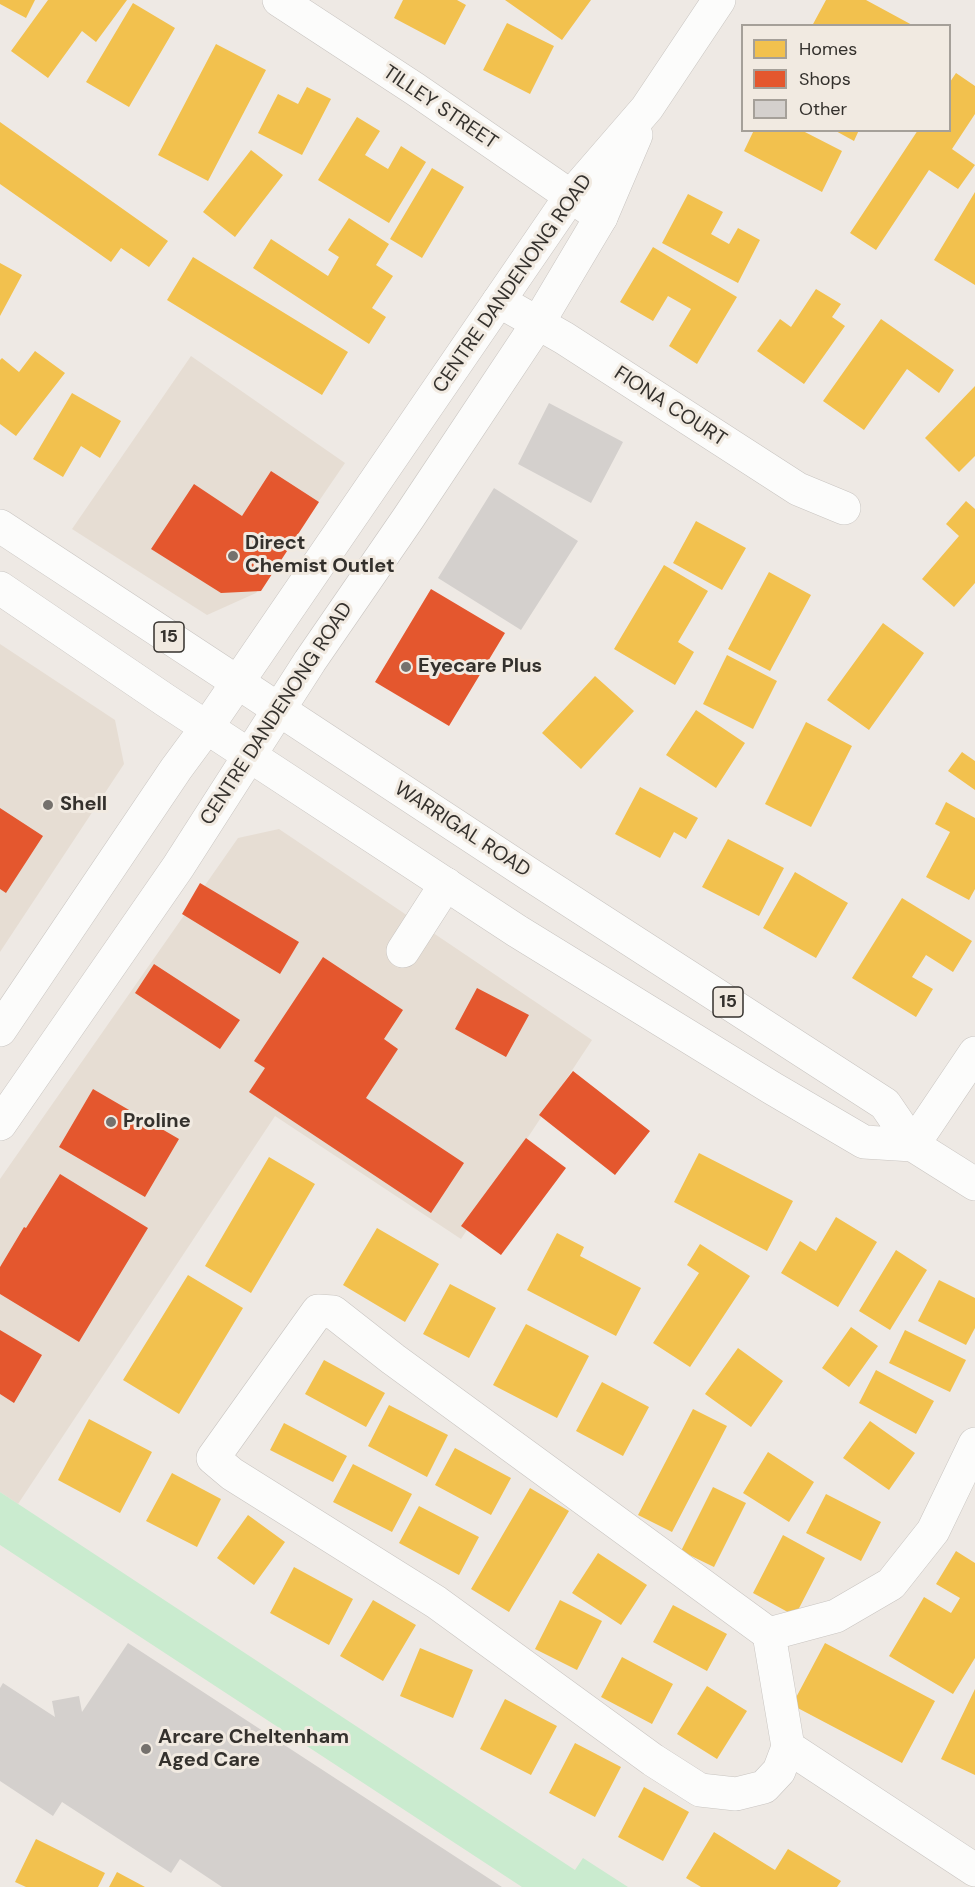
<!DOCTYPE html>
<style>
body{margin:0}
#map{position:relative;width:975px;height:1887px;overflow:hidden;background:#eee9e4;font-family:"DM Sans",sans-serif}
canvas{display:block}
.legend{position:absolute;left:741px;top:24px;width:210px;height:108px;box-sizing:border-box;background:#f1eae1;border:2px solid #a5a099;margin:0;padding:8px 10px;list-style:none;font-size:18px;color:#34312d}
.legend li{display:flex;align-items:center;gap:12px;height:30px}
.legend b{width:30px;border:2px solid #a5a099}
</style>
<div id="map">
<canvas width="975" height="1887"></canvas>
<ul class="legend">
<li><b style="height:16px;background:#f2c14e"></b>Homes</li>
<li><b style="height:16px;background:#e4572e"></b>Shops</li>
<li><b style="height:16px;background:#d4d0cd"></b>Other</li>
</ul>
</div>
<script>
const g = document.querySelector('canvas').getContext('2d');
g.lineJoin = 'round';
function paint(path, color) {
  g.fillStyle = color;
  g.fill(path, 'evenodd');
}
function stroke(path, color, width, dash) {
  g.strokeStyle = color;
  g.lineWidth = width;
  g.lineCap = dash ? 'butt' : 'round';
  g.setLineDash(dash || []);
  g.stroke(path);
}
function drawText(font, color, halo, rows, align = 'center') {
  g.font = font + ' "DM Sans",sans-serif';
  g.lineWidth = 6;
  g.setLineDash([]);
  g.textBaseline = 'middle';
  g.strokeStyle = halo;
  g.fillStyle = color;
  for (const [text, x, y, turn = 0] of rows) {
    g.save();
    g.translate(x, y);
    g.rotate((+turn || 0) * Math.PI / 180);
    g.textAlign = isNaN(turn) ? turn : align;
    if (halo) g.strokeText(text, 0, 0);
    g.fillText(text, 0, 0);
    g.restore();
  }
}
const built = new Path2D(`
 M191,356L345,463L256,593L207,615L72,529Z
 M0,644L115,720L124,764L0,952Z
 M279,829L592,1040L461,1239L275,1116L18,1504L0,1492V1179L238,838Z`);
const green = new Path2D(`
 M0,1492L575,1870L583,1858L628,1887H522L0,1545Z`);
const homes = new Path2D(`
 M0,0H35L26,18L0,4Z
 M48,0H127L96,42L82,31L48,78L11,51Z
 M403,0H457L466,5L445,45L394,18Z
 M505,0H591L562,40Z
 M826,0H866L914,26H812Z
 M133,3L175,28L129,107L86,82Z
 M507,23L554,46L530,94L483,70Z
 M216,44L266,70L208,181L158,155Z
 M956,73L975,86V114L952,149L975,165L958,189L929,170L876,250L850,233L918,130H950V82Z
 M307,87L331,99L302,155L258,133L278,94L298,104Z
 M357,117L380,131L365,155L388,169L401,146L426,162L389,223L318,180Z
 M0,122L168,241L149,267L121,248L111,262L0,184Z
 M754,130H801L842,151L822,192L744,151Z
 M834,130H859L854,141Z
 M251,150L283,175L235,237L203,212Z
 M432,168L464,187L422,258L390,239Z
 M975,192V285L934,260Z
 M688,194L723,212L711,234L729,244L738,228L760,240L738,283L662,243Z
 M349,218L389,244L376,265L393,276L372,308L386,317L369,344L253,268L271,239L328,276L339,257L328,250Z
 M653,247L737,297L697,364L669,346L691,309L668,296L653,321L620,302Z
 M193,257L348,352L322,395L167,300Z
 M0,263L22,275L0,316Z
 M816,289L841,304L832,317L845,326L804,384L757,351L780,319L791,327Z
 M881,319L954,370L939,393L907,369L864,430L823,401Z
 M35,351L65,373L16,436L0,424V360L2,358L19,372Z
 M975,386V456L959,472L925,438Z
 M72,393L121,421L100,458L81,446L63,477L33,459Z
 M966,501L975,509V583L954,607L922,579L959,536L946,524Z
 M696,521L746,548L722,590L673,563Z
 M664,565L708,591L678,642L694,652L675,685L614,649Z
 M769,572L811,595L770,671L728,649Z
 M883,623L924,653L869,730L827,700Z
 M727,655L777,681L753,729L703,704Z
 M595,676L634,711L581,769L542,733Z
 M696,710L745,743L716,788L666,755Z
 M806,722L852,746L811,827L765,804Z
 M962,752L975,761V790L948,771Z
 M640,787L698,818L686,839L674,832L660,858L615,834Z
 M946,802L975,818V889L969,900L926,877L950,832L935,824Z
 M728,839L784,868L759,916L702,887Z
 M795,872L848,903L816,958L763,928Z
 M902,898L972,941L953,972L926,955L912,977L933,989L916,1017L852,978Z
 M699,1153L793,1201L767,1251L674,1202Z
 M269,1157L315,1184L251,1293L205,1266Z
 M836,1217L877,1242L838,1307L781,1273L800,1241L816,1251Z
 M377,1228L439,1264L405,1322L343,1285Z
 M557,1233L584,1247L580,1256L641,1288L616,1336L527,1290Z
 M700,1244L750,1276L690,1367L653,1343L699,1273L687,1265Z
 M896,1250L927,1270L890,1330L859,1311Z
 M188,1275L243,1308L179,1414L123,1380Z
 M939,1280L975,1298V1328L966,1345L918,1321Z
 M450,1284L496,1308L469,1358L423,1334Z
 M526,1324L589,1356L557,1418L493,1385Z
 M851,1327L878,1346L849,1387L822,1368Z
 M905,1330L966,1360L950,1392L889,1363Z
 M738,1348L783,1381L751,1427L705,1394Z
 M324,1360L385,1393L366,1427L305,1394Z
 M876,1370L934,1401L916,1434L859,1403Z
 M602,1382L649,1407L623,1456L576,1431Z
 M389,1405L448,1435L427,1477L368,1446Z
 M693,1409L727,1426L672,1532L638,1515Z
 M89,1419L152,1452L120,1513L58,1480Z
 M870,1421L915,1453L889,1490L843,1458Z
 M284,1423L347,1456L333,1482L270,1450Z
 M455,1448L511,1478L491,1515L435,1485Z
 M768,1452L814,1482L789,1522L743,1493Z
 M353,1464L412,1494L392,1532L333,1502Z
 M172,1473L221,1499L197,1547L146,1521Z
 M713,1487L746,1503L714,1567L681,1551Z
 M530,1488L569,1511L509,1612L471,1589Z
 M826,1494L881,1522L861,1561L806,1533Z
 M419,1506L479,1537L459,1575L399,1543Z
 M248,1515L285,1542L254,1585L217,1558Z
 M783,1535L825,1558L795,1616L753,1593Z
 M956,1551L975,1563V1658L953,1694L889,1656L924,1597L951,1613L960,1598L936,1584Z
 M598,1553L647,1585L621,1625L572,1593Z
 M294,1567L353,1599L329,1645L270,1613Z
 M373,1600L416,1625L383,1681L340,1656Z
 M560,1600L602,1621L577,1670L535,1649Z
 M673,1605L727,1634L707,1671L653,1642Z
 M825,1643L935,1701L902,1763L792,1705Z
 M420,1648L473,1670L453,1718L400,1696Z
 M622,1657L673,1684L652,1724L601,1697Z
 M707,1686L747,1711L717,1759L677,1734Z
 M975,1689V1775L941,1759Z
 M505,1699L557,1726L531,1775L480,1749Z
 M575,1743L621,1767L595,1817L549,1793Z
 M644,1787L689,1812L663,1861L618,1837Z
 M714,1832L775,1870L788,1849L841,1881L837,1887H701L686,1878Z
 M36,1839L105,1873L98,1887H26L15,1882Z
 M117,1872L145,1887H109Z`);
const shops = new Path2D(`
 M271,471L319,502L261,591L221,593L151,549L194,484L242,516Z
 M431,589L505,633L449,726L375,682Z
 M0,808L43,836L6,893L0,889Z
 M200,883L299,942L280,974L182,914Z
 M323,957L403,1010L384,1039L398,1049L366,1098L464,1163L431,1213L249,1092L265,1068L254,1061Z
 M154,964L240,1020L220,1049L135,993Z
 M477,988L529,1015L506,1057L455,1029Z
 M573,1071L650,1131L615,1175L539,1115Z
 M93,1089L179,1139L145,1197L59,1147Z
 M526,1138L566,1168L501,1255L461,1226Z
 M60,1174L148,1228L79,1342L0,1294V1267L24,1227L26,1228Z
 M0,1330L42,1355L14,1403L0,1394Z`);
const building = new Path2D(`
 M549,403L623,442L591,503L518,464Z
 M494,488L578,541L521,630L438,578Z
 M128,1643L502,1887H222L180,1859L171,1873L62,1802L53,1816L0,1781V1688L3,1683L55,1717L52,1701L79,1696L82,1712Z`);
const minor = new Path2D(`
 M279,0L415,89L601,217
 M499,301L564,338L798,489L844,508
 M403,951L446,884
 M913,1145L975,1053
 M769,1634L836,1616L891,1584L933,1531L975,1444
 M788,1747L779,1771L764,1787L736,1794L700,1790L653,1760L436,1602L232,1474L213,1458L318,1311L333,1312L393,1359L769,1634L788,1747L975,1870`);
const major = new Path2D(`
 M0,1030L176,769L207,727L570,197L647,108L719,0
 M0,1124L178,867L310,661L409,517L538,323L601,217L636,135`);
const highway = new Path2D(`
 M0,526L529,874L885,1104L913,1145L975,1184
 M0,588L165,700L517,931L772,1088L864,1142L913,1145`);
const markers = [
 [233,556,6,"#75716d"],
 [406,667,6,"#75716d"],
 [48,805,6,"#75716d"],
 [111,1122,6,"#75716d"],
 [146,1749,6,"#75716d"]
];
const shields = [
 [169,637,30],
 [728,1002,30]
];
const shieldNames = [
 ["15",169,637],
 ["15",728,1002]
];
const streetNames = [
 ["TILLEY STREET",440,108,34],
 ["CENTRE DANDENONG ROAD",513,284,-55],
 ["FIONA COURT",670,407,33],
 ["CENTRE DANDENONG ROAD",277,714,-57],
 ["WARRIGAL ROAD",462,830,33]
];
const poiNames = [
 ["Direct",245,544],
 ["Chemist Outlet",245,567],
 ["Eyecare Plus",418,667],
 ["Shell",60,805],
 ["Proline",123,1122],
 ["Arcare Cheltenham",158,1738],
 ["Aged Care",158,1761]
];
paint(built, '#e6ddd3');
paint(green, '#caebcf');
paint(homes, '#f2c14e');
paint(shops, '#e4572e');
paint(building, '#d4d0cd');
stroke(minor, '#c8c4c0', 34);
stroke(major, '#c8c4c0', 34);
stroke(highway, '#c8c4c0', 34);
stroke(minor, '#fcfcfb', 33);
stroke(major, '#fcfcfb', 33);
stroke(highway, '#fcfcfb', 33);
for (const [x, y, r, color] of markers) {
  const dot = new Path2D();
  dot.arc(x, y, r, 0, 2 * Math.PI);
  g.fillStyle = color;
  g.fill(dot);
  stroke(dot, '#f1eae1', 2);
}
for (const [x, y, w] of shields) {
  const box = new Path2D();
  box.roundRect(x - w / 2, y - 15, w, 30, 4.5);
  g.fillStyle = '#f1eae1';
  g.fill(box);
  stroke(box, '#34312d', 1.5);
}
drawText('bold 18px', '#34312d', null, shieldNames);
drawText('20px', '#34312d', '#f1eae1', streetNames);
drawText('bold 20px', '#34312d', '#f1eae1', poiNames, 'left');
</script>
